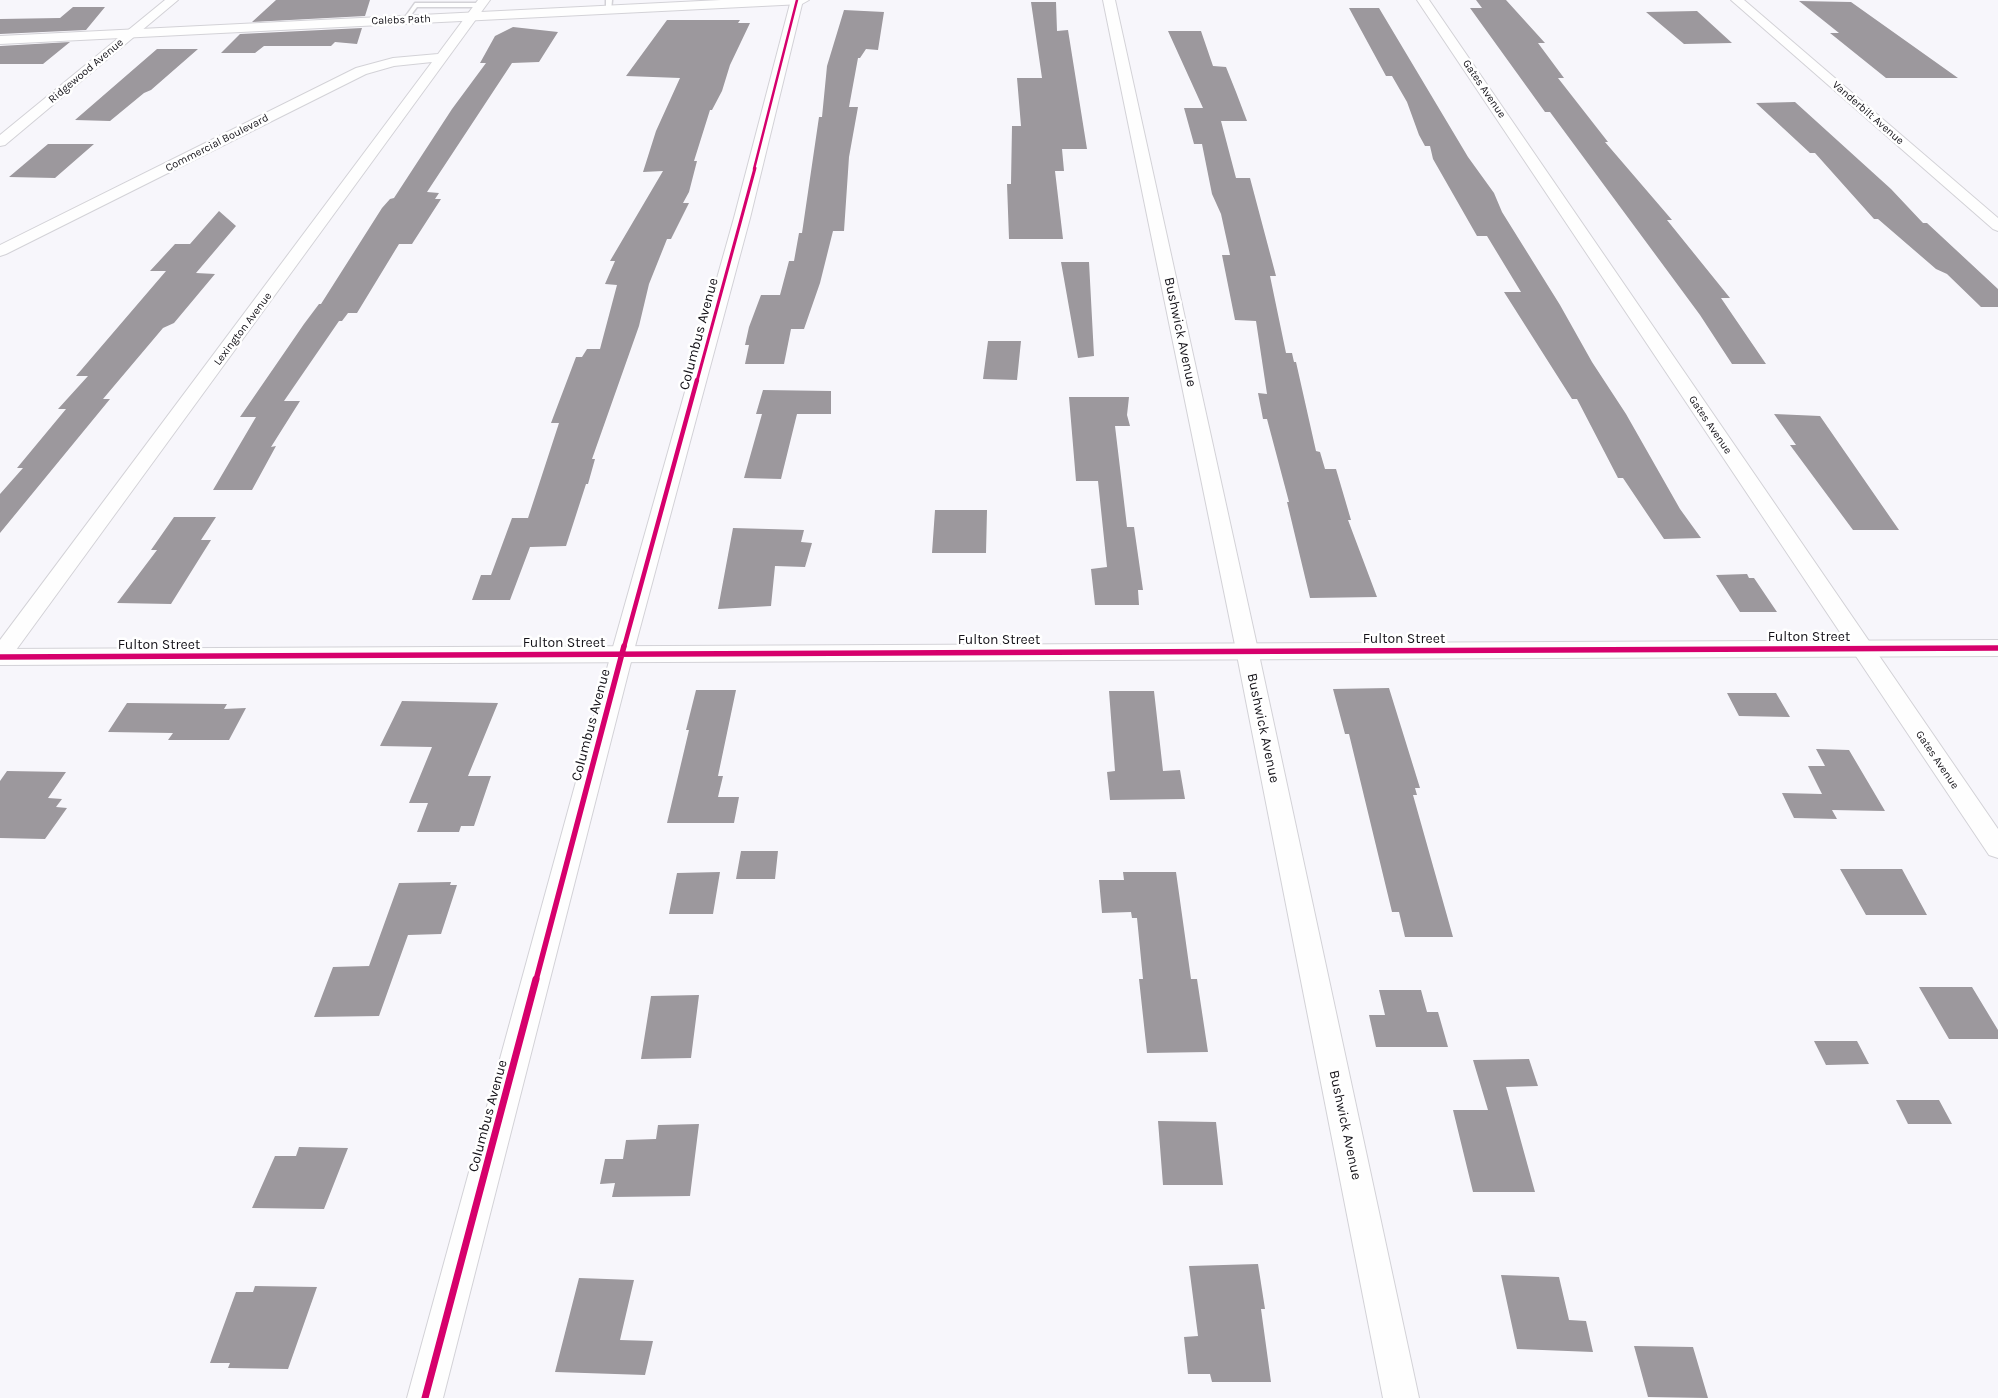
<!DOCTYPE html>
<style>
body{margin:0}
canvas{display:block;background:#f7f6fb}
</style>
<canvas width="1998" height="1398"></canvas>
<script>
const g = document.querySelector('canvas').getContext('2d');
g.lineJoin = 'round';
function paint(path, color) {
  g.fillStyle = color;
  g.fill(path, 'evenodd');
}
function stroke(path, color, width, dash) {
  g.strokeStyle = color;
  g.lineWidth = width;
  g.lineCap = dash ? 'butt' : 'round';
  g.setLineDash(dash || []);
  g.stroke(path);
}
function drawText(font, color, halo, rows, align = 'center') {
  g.font = font + ' Karla,sans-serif';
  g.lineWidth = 5;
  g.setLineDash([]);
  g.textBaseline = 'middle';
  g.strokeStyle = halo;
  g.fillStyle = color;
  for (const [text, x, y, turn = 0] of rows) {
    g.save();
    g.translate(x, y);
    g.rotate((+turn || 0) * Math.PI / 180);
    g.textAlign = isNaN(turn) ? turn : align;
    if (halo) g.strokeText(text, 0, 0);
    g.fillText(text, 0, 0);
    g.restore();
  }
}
const building = new Path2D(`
 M276,0H370L365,16L252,22Z
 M1476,0H1506L1545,43H1538L1564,78H1558L1608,142H1605L1672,220H1667L1730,298H1721L1766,364H1732L1700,315L1550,112H1545L1470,8H1482Z
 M1799,1L1851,2L1958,78H1886L1830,33H1839Z
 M1031,2H1056L1057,31L1068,30L1087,149H1062L1064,171H1055L1063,239H1009L1007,184H1011L1012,126H1021L1017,78H1042Z
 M73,7H105L86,30L0,34V19L60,18Z
 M1349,8H1379L1468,157L1494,193L1502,212L1560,305L1592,362L1626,414L1680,509L1701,538L1664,539L1623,478H1618L1577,399H1572L1504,292H1521L1487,236H1477L1433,159L1430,146H1425L1419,135L1407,102L1392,76H1386Z
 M844,10L884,12L878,50L866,49L860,58H858L849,107H858L849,157L844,231H833L820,283L804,329H791L784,364H745L749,345H745L749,327L761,295H780L789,261H794L799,233H802L819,117H822L827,66Z
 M1697,11L1732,43L1684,44L1646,12Z
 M667,20H740L738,23H750L730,65L722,91L712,110H710L694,161H697L689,192L683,203H689L671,239H667L649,284L639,326L592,459H595L588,484H586L566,546L530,547L510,600H472L481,575H491L512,518H528L559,423H551L576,357H582L587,349H600L617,285L605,284L615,261H610L663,171L643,172L656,131L680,78L626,76Z
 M513,27L558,32L539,62L512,63L427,192L439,193L435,199H441L412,244H399L357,313H348L342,321H339L284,401H300L271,447L276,446L252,490H213L256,417H240L304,324L319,304H321L382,208L390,199L394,198L452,109L486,63H480L495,36Z
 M362,28L357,44L335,42L331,46H264L255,53H221L240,34Z
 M1168,31H1201L1213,66L1226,67L1236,92L1247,121H1221L1236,178H1250L1276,276H1270L1286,353H1292L1294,362H1296L1316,451L1320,452L1325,469H1336L1351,520H1348L1377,597L1310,598L1287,502H1289L1267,419H1263L1258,393L1267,394L1256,321L1235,320L1222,255H1230L1221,214L1212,194L1202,144H1194L1184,108H1203Z
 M70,42L43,64H0V46Z
 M157,49H198L151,90L144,93L110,121L75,120Z
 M1795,102L1891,189L1923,223H1927L1998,289V307H1981L1947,274L1936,269L1878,219H1874L1815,153H1810L1756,103Z
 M48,144H94L55,178L9,177Z
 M219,211L236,226L196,273L215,274L174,323L163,328L103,399H110L0,533V494L23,468H17L66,409H58L88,376H76L166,271H150L175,244H190Z
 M1061,262H1089L1094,356L1078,358Z
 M988,341H1021L1017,380L983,379Z
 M763,390L831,391V414H797L781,479L744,478L762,414H756Z
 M1069,397H1129L1127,415L1130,426H1115L1127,527H1134L1143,590H1138L1139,605H1095L1091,569L1107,567L1098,481H1076Z
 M1774,414L1820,416L1899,530H1853L1790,445H1796Z
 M935,510H987L986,553H932Z
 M174,517H216L201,540H211L171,604L117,603L157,550H151Z
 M733,528L804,530L801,542L812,543L805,567L775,566L771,606L718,609Z
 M1747,574L1749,578H1754L1777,612H1740L1716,575Z
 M1389,688L1420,788H1415L1417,795H1413L1453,937H1405L1399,912H1392L1349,734H1345L1333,689Z
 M696,690H736L718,776H723L718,797H739L734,823H667L689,730H686Z
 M1109,691H1154L1163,771L1180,770L1185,799L1110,800L1107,772L1115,771Z
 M1727,693H1776L1790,717L1739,716Z
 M402,701L498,703L468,776H491L474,826H461L459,832H417L428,803H409L432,747L380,746Z
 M127,703L227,704L224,709L246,708L229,740H168L173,733L108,732Z
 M1816,749L1849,750L1885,811L1832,810L1837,819L1794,818L1782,793L1822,794L1808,766H1825Z
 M7,771L66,772L48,798L62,799L56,807L67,808L45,839L0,838V781Z
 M741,851H778L775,879H736Z
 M1840,869H1902L1927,915H1866Z
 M720,872L713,914H669L677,873Z
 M1123,872H1176L1191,979H1197L1208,1052L1147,1053L1139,979H1143L1137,918H1132L1131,912L1102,913L1099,880H1124Z
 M451,882L450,885H457L441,934L408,935L379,1016L314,1017L333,967L369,966L399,883Z
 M1919,987H1972L1998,1030V1039H1949Z
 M1379,990H1421L1427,1012H1438L1448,1047H1376L1369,1015H1385Z
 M699,995L691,1058L641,1059L651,996Z
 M1814,1041H1857L1869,1064L1826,1065Z
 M1529,1059L1538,1086L1506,1087L1535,1192H1473L1453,1110H1488L1473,1060Z
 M1896,1100H1939L1952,1124H1908Z
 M1158,1121L1216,1122L1223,1185H1163Z
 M699,1124L690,1196L612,1197L615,1183L600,1184L605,1159H623L626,1140L656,1139L658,1125Z
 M299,1147L348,1148L324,1209L252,1208L275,1156H296Z
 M1258,1264L1265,1309H1261L1271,1382H1212L1210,1374H1188L1184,1337L1198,1336L1189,1266Z
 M1501,1275L1559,1277L1569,1320L1586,1321L1593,1352L1517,1349Z
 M579,1278L634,1280L620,1340L653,1341L645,1375L555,1372Z
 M255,1286L317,1287L288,1369L228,1368L230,1363H210L236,1292H253Z
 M1634,1346L1693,1347L1708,1398L1648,1397Z`);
const lane = new Path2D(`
 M606,0H612L611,11L606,10Z
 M415,3H480L483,5L480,7H417L407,20H403Z`);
const street = new Path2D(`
 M165,0H178L5,145L0,146V135Z
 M478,0H490L8,661L0,663V640L432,62L394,66L366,74L6,254L0,256V245L356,68L393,58L438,54Z
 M791,0H803L750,218L633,654L443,1398H407L611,654L734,218Z
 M1103,0H1115L1258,650L1419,1398H1383L1236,650Z
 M1417,0H1429L1998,829V858L1989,855Z
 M1731,0H1744L1998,218V231L1993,229Z`);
const secondary = new Path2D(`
 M721,0H809L802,4L0,44V36Z
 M1998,640V656L0,665V649Z`);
const cyclewayFar4 = new Path2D(`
 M754,169L797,0`);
const cyclewayFar3 = new Path2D(`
 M697,381L755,168`);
const cyclewayFar2 = new Path2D(`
 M624,647L697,380`);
const cyclewayFar1 = new Path2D(`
 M0,657L1998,648
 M536,980L624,646`);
const cycleway = new Path2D(`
 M425,1398L536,979`);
const farStreetnames = [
 ["Calebs Path",401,20,-2],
 ["Ridgewood Avenue",86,71,-40],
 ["Gates Avenue",1484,89,56],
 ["Vanderbilt Avenue",1868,113,41],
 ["Commercial Boulevard",217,143,-27],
 ["Lexington Avenue",243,329,-53],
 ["Gates Avenue",1710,425,56],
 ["Gates Avenue",1937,760,56]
];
const streetNames = [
 ["Bushwick Avenue",1180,332,78],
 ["Columbus Avenue",699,334,-75],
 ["Fulton Street",1809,637],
 ["Fulton Street",1404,639],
 ["Fulton Street",999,640],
 ["Fulton Street",564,643],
 ["Fulton Street",159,645],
 ["Columbus Avenue",591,725,-75],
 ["Bushwick Avenue",1263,728,78],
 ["Columbus Avenue",488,1116,-75],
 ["Bushwick Avenue",1345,1125,78]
];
paint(building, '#9c989d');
stroke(lane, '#d3d2d7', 3);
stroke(street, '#d3d2d7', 2);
stroke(secondary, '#d3d2d7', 2);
paint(lane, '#fefefe');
paint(street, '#fefefe');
paint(secondary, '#fefefe');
stroke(cyclewayFar4, '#d6006c', 2.5);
stroke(cyclewayFar3, '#d6006c', 3);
stroke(cyclewayFar2, '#d6006c', 4.5);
stroke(cyclewayFar1, '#d6006c', 5.5);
stroke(cycleway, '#d6006c', 7);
drawText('11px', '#141218', '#fff', farStreetnames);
drawText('14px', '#141218', '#fff', streetNames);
</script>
